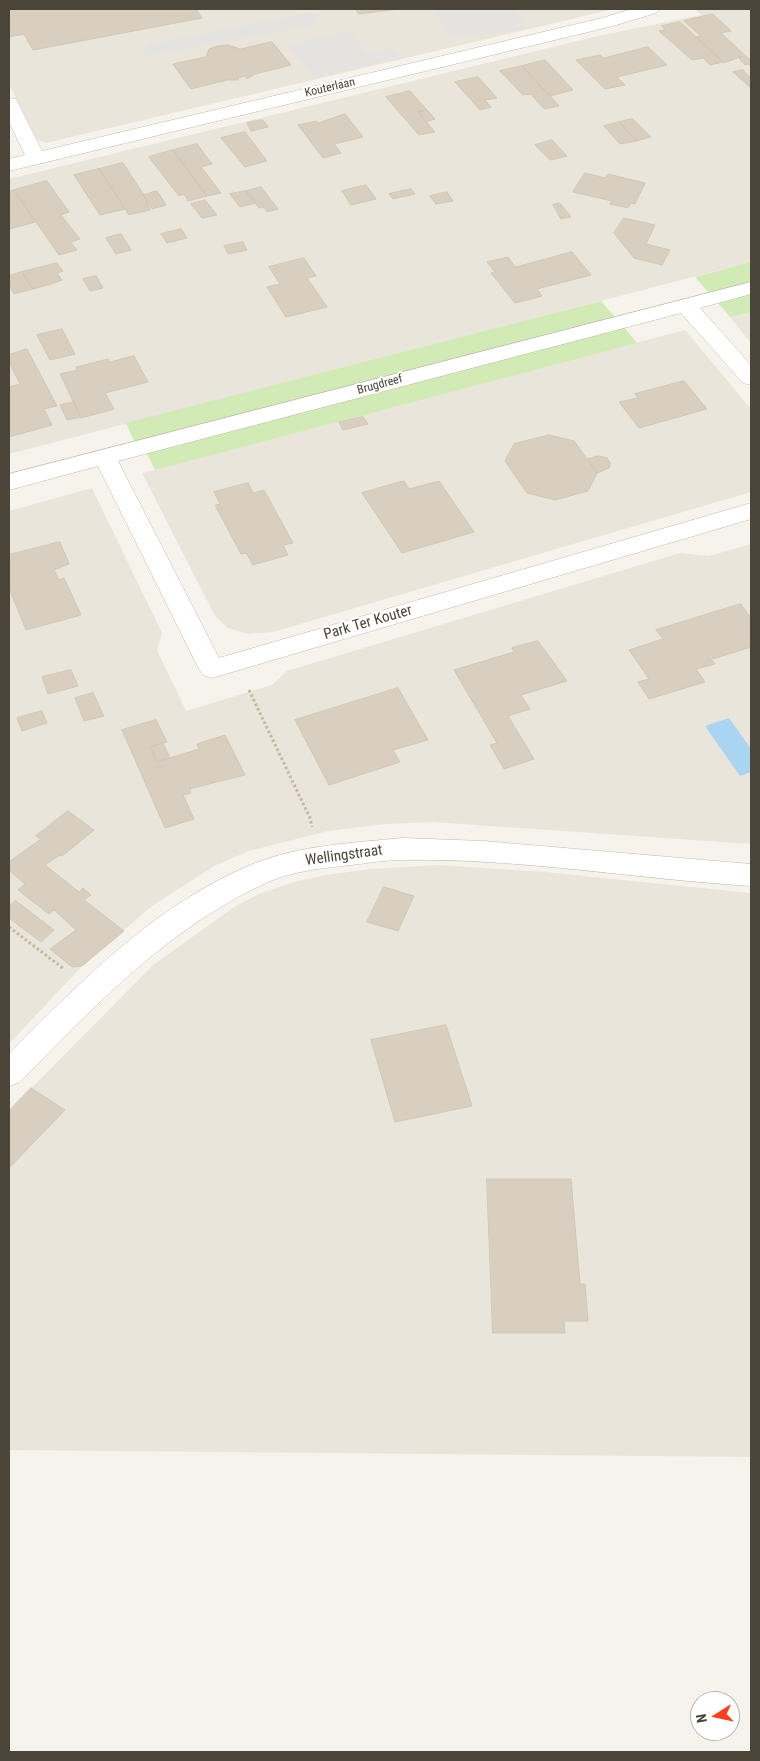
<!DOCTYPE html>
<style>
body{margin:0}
#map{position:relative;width:760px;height:1761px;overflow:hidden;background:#f6f3ec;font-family:"Roboto Condensed",sans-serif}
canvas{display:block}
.frame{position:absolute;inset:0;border:10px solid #4b4439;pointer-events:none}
.north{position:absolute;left:690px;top:1691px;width:50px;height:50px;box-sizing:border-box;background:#fff;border:1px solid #b7b4b0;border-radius:50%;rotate:260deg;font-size:14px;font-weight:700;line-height:20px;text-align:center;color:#4b4439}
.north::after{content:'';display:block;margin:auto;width:18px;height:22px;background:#fc3f1d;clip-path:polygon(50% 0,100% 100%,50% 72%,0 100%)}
</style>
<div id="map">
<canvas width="760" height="1761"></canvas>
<div class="frame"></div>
<div class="north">N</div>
</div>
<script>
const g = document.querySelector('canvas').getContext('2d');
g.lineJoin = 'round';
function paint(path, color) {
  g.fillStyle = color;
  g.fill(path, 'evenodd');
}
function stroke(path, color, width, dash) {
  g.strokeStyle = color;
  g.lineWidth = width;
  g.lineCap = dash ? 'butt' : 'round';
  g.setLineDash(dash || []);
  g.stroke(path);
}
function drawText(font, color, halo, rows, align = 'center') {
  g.font = font + ' "Roboto Condensed",sans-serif';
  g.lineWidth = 4;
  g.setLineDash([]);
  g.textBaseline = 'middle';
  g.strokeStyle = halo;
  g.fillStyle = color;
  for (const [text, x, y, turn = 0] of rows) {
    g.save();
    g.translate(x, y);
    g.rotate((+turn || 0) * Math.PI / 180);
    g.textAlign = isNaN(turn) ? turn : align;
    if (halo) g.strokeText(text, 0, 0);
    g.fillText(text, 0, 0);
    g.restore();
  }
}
const residential = new Path2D(`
 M9,9H614L46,143L37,140L9,84Z
 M703,9H751V262L9,454V179L602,35L701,15L696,10Z
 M751,312V343L730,317Z
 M685,330L751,409V492L273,632L248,634L228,628L215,616L142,473Z
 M92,488L162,633L157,650L186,711L272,685L287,671L680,553L709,556L751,544V844L433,822L386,824L328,831L249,851L214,866L152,906L82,966L9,1044V511Z
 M439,865L545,872L751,893V1457L9,1450V1111L152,966L234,907L259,894L294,882L326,875L370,869Z`);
const green = new Path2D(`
 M751,262V282L709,293L695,277Z
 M751,293V312L730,317L717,302Z
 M601,301L615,317L135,443L126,423Z
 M623,326L637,343L155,470L146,452Z`);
const parking = new Path2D(`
 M435,9H515L527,29L451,39Z
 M309,13L318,15L311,26L143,57L142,55L149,44Z
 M348,31L367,53L391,48L399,57L314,78L287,45Z`);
const water = new Path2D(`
 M729,718L751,749V772L740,776L705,726Z`);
const building = new Path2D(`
 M9,9H196L202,18L33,50L24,34L9,37Z
 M356,9H399L359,14Z
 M713,14L731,31L721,33L751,61V64L745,65L739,58L742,56L724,63L696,37L701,36L684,21Z
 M680,22L719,58L723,62L710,65L703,58L692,60L659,31L665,30L662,26Z
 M272,42L291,65L255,74L247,79L245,76L238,78L239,80H227L191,89L173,64L206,57L209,49L217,46L228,45L240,49Z
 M648,47L667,65L617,77L625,85L605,89L576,60L600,55L603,58Z
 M545,60L573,90L550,96L522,66Z
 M522,66L550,96L559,106L544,109L531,94L523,95L500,71Z
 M743,70L751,78V88L733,72Z
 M478,77L497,98L485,100L491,107L480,110L455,82Z
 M410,91L427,110L418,112L435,132L419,135L386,97Z
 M427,110L435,119L426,122L418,112Z
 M345,114L363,137L334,144L341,153L323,158L298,125L316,121L318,123Z
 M633,119L651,137L637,141L619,122Z
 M263,120L268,127L251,131L247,123Z
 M619,122L637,141L620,144L604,126Z
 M245,132L267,161L245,167L221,138Z
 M552,140L567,156L550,160L535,145Z
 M197,144L212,164L201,167L221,193L207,196L173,150Z
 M173,150L207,196L188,201L184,194L179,196L149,157Z
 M123,163L144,195L150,210L129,215L99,169Z
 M99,169L125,209L100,215L74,175Z
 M585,173L605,178L608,174L645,183L635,204L631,203L628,208L610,204L612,201L573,192Z
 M47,181L69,212L61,215L80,239L70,242L77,250L59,255L14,190Z
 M366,185L376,199L351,205L342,191Z
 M261,187L278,209L267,212L263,207L259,208L246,191Z
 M411,189L415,194L393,199L389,194Z
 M14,190L35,222L10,229L9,192Z
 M157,191L166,205L152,209L144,195Z
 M246,191L256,203L240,207L230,194Z
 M447,192L453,201L436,204L430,196Z
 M205,200L217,215L202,218L191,204Z
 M560,203L571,217L561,219L553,205Z
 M624,218L655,225L646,244L670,250L662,265L634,258L614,233Z
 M181,229L187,238L167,243L161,234Z
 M121,234L131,250L116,254L106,238Z
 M243,242L247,250L228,254L224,246Z
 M572,252L591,275L537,289L542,296L515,303L491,273L495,272L487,262L508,257L515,267Z
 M304,258L316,276L307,278L327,307L286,317L267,287L280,284L269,267Z
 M57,263L63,271L57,273L62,280L48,285L33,289L22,272Z
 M22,272L33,289L14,294L9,285V276Z
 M96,276L103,288L90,291L83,279Z
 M62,329L75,354L50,360L37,335Z
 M27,349L57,406L44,409L52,425L9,437V387L20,384L9,362V355Z
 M134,356L148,382L105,393L114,409L81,418L60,374L77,370L76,367L108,359L109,362Z
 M684,381L707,409L639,428L619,402L638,398L635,394Z
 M74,402L81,417L67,420L60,405Z
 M363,417L368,424L343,430L339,422Z
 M549,435L574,441L597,473L588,491L555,500L527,493L505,461L514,444Z
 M599,456L607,458L610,463L609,468L597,473L588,459Z
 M404,481L409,489L439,481L474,532L402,553L362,493Z
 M248,483L253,493L264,490L293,543L283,545L288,555L253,565L246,553L241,554L215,505L220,504L214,492Z
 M60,542L69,564L54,570L59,580L64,578L81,615L26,630L9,588V555Z
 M741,604L749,616L751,615V647L713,659L710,654L708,655L715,664L696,669L705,682L649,699L638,682L649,679L629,650L663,639L656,630Z
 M538,641L567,681L521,695L530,709L508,716L534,759L504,769L490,745L497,743L454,670L514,652L512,648Z
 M71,670L78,686L48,694L42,677Z
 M398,688L428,740L393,750L400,762L329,785L295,720Z
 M93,693L104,716L84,721L75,698Z
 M42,711L47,723L22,731L17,718Z
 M156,720L167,742L150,747L157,762L199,749L197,744L225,735L245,775L189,789L191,793L183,795L194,819L165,828L122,730Z
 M163,743L170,758L157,762L150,747Z
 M68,811L94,830L62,856L60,855L45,865L79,892L83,888L91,895L84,900L124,931L82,966L72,967L50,949L76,930L54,910L49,914L18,890L25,884L9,870V862L41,839L36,836Z
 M384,887L414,896L398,931L367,922Z
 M16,901L54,930L41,942L9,918V906Z
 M446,1025L472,1106L395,1122L371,1040Z
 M31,1088L65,1110L9,1168V1111Z
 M487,1179H571L580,1284H585L588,1321H564L565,1333H493Z`);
const path = new Path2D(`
 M249,690L310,818L312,827
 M9,927L64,969`);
const street = new Path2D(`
 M632,9H659L656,13L613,26L9,171V159L25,155L9,122V98L16,99L42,151L602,18Z
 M751,282V294L700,308L751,365V385L743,383L681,313L118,461L219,658L751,503V519L212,678L203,675L199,669L98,466L9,490V474Z
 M402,838L483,841L751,864V886C636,879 519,858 403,860C386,860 368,863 351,865C323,868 293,871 268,882C169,927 94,1006 20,1082L9,1086V1054C81,981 156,904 253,864C300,845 353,843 402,838Z`);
const farStreetnames = [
 ["Kouterlaan",330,88,-13],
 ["Brugdreef",380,385,-15]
];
const streetNames = [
 ["Park Ter Kouter",368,623,-16],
 ["Wellingstraat",344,856,-8]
];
paint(residential, '#eae5da');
paint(green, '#d2eab5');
paint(parking, '#e5e3e0');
paint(water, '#a9d4f2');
paint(building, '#d8cfc1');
stroke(building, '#d3c7b4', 1);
stroke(street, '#c2bbae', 1);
stroke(path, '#c4b79f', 3, [2.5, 2.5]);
paint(street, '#fff');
drawText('12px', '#4b4439', '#fff', farStreetnames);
drawText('15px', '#4b4439', '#fff', streetNames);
</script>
